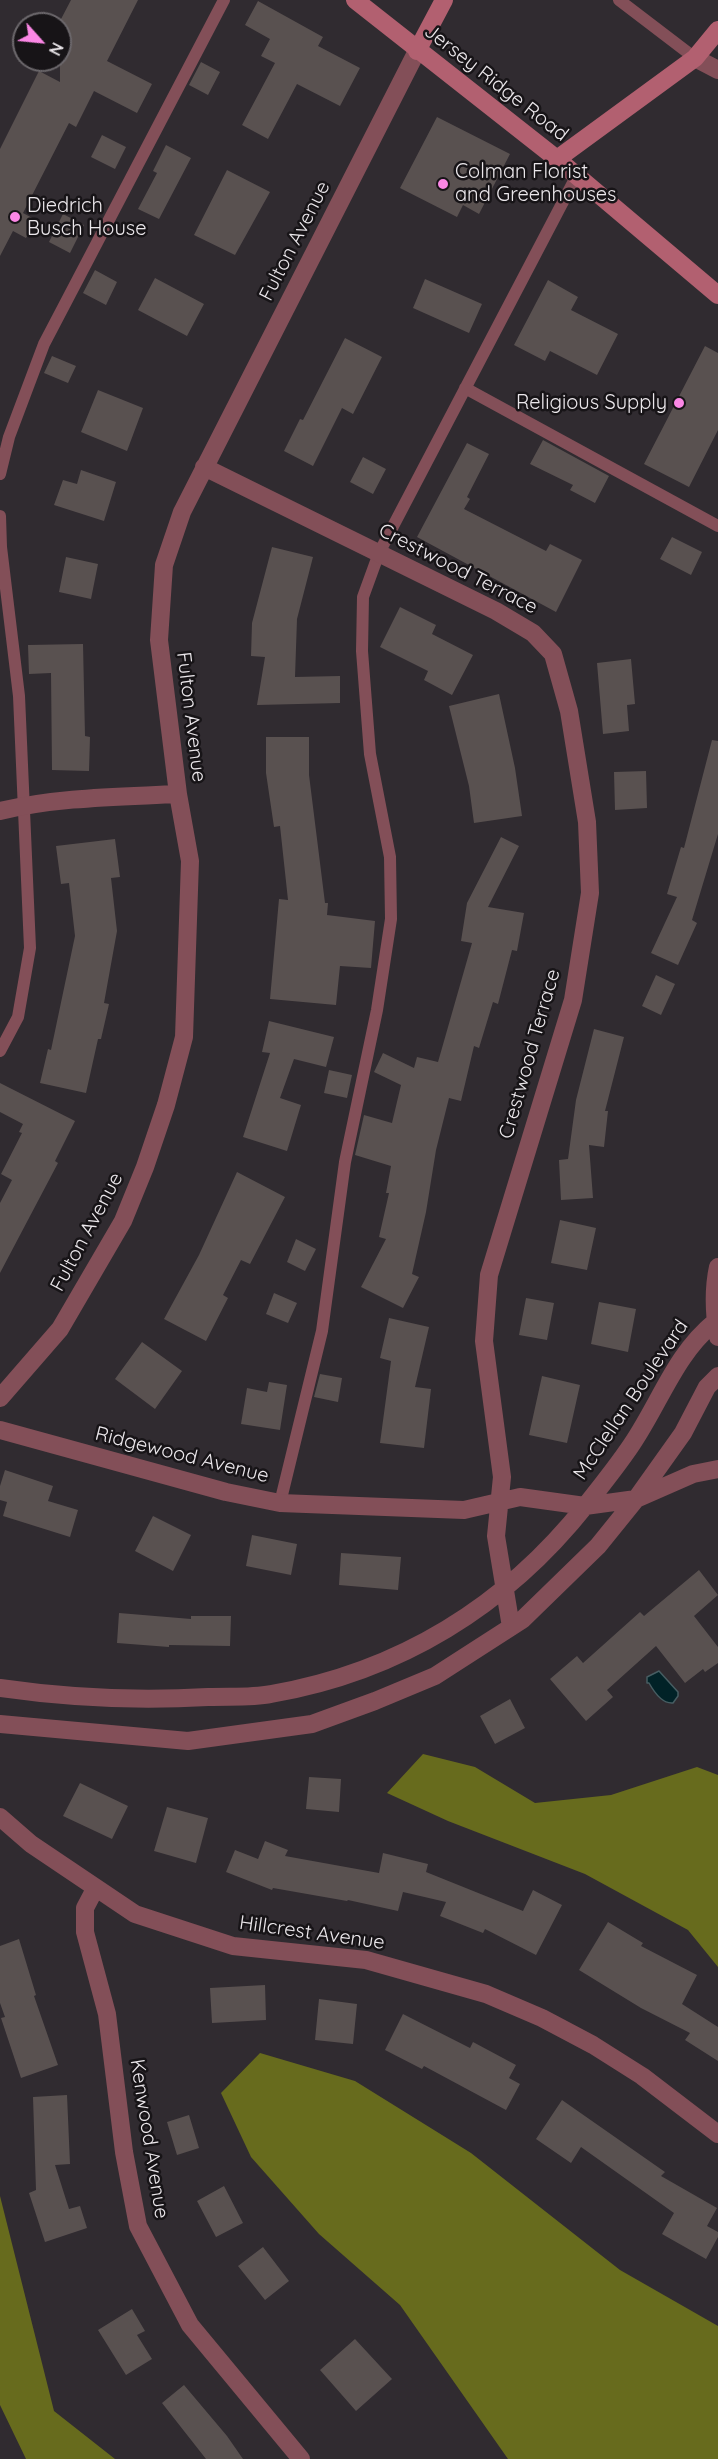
<!DOCTYPE html>
<style>
body{margin:0}
#map{position:relative;width:718px;height:2459px;overflow:hidden;background:#302b30;font-family:Quicksand,sans-serif}
canvas{display:block}
.north{position:absolute;left:12px;top:12px;width:60px;height:60px;box-sizing:border-box;background:#171417;border:2px solid #6c686c;border-radius:50%;rotate:117deg;font-size:16px;font-weight:700;line-height:24px;text-align:center;color:#ebe7eb}
.north::after{content:'';display:block;margin:auto;width:21px;height:27px;background:#fb87e5;clip-path:polygon(50% 0,100% 100%,50% 72%,0 100%)}
</style>
<div id="map">
<canvas width="718" height="2459"></canvas>
<div class="north">N</div>
</div>
<script>
const g = document.querySelector('canvas').getContext('2d');
g.lineJoin = 'round';
function paint(path, color) {
  g.fillStyle = color;
  g.fill(path, 'evenodd');
}
function stroke(path, color, width, dash) {
  g.strokeStyle = color;
  g.lineWidth = width;
  g.lineCap = dash ? 'butt' : 'round';
  g.setLineDash(dash || []);
  g.stroke(path);
}
function drawText(font, color, halo, rows, align = 'center') {
  g.font = font + ' Quicksand,sans-serif';
  g.lineWidth = 5;
  g.setLineDash([]);
  g.textBaseline = 'middle';
  g.strokeStyle = halo;
  g.fillStyle = color;
  for (const [text, x, y, turn = 0] of rows) {
    g.save();
    g.translate(x, y);
    g.rotate((+turn || 0) * Math.PI / 180);
    g.textAlign = isNaN(turn) ? turn : align;
    if (halo) g.strokeText(text, 0, 0);
    g.fillText(text, 0, 0);
    g.restore();
  }
}
const forest = new Path2D(`
 M423,1754L475,1767L535,1803L611,1795L697,1767L718,1775V1967L688,1930L585,1874L448,1821L387,1793Z
 M260,2053L355,2081L471,2153L620,2270L718,2326V2459H508L400,2305L319,2234L251,2157L221,2093Z
 M0,2196L54,2411L115,2459H26L0,2405Z`);
const water = new Path2D(`
 M659,1671L678,1692V1696L673,1703C662,1704 654,1692 649,1683H647V1677Z`);
const building = new Path2D(`
 M71,0H138L107,61L152,84L137,113L94,91L76,127L69,123L23,213L36,220L26,238L13,231L0,256V149L39,71L60,82V21Z
 M258,1L323,37L318,46L360,68L340,106L297,84L268,139L242,125L275,63L261,56L270,39L245,25Z
 M201,62L220,72L208,95L189,85Z
 M437,117L510,154L479,214L463,205L457,217L400,188Z
 M102,135L126,147L115,169L91,157Z
 M166,145L191,158L159,219L138,209L157,173L153,171Z
 M227,170L270,192L235,255L194,235Z
 M63,214L84,225L70,253L49,242Z
 M95,270L117,282L106,305L83,293Z
 M155,278L204,304L187,336L138,310Z
 M425,279L482,304L469,333L413,308Z
 M548,280L578,297L571,310L618,334L597,375L550,351L545,361L514,345Z
 M345,338L382,357L353,414L342,408L313,466L284,451L300,419L303,420Z
 M705,346L718,353V430L689,487L644,464Z
 M52,356L76,366L68,383L44,373Z
 M98,390L143,408L127,451L81,432Z
 M543,440L609,476L595,503L570,490L573,485L530,464Z
 M467,443L489,454L467,497L470,499L464,509L546,551L550,544L582,560L556,612L417,537Z
 M363,457L386,469L373,494L350,482Z
 M81,470L116,482L104,521L54,505L63,480L77,484Z
 M672,537L702,552L691,575L660,559Z
 M272,547L313,557L297,619L295,677L340,676V703L257,705L265,657L251,656L252,623Z
 M66,557L98,564L91,599L59,592Z
 M400,607L436,625L432,634L473,655L452,695L424,680L428,671L380,647Z
 M83,644L85,736L90,737L89,771L52,770L51,673L29,674L28,645Z
 M631,659L635,704L627,705L629,731L603,734L597,663Z
 M499,694L515,768L522,816L474,823L469,786L449,706Z
 M266,737H309V775L325,903H328L327,915L375,921L371,968L340,966L336,1005L270,999L279,899L288,900L280,826L274,827L266,773Z
 M712,740L718,741V834L692,920L697,923L678,965L651,953L677,897L667,894L681,847L684,848Z
 M646,771L647,808L615,810L614,772Z
 M501,837L519,846L488,907L524,913L517,951L512,950L498,1004L493,1002L479,1048L474,1046L461,1101L449,1098L436,1150L426,1212L412,1274L419,1277L403,1308L361,1287L386,1239L379,1237L389,1193H386L391,1166L355,1155L364,1115L392,1123L401,1085L374,1072L383,1053L414,1068L417,1057L438,1062L472,943L461,941L467,903Z
 M115,839L120,877L111,878L117,931L104,1003L109,1004L101,1039H98L86,1093L40,1083L48,1049L51,1050L75,936L69,883L61,884L56,846Z
 M656,975L675,984L661,1015L642,1006Z
 M269,1021L334,1037L326,1067L294,1059L280,1098L301,1105L287,1151L243,1137L270,1053L262,1052Z
 M594,1029L624,1037L605,1111H608L604,1147L589,1145L593,1198L561,1200L559,1160L568,1159L576,1100Z
 M329,1070L352,1075L347,1098L324,1093Z
 M0,1083L75,1121L55,1161L58,1163L0,1273V1203L12,1180L1,1174L22,1133L19,1132L23,1124L0,1112Z
 M237,1172L285,1197L250,1264L241,1260L223,1295L228,1298L206,1341L164,1319L199,1255Z
 M560,1220L596,1228L587,1270L551,1263Z
 M296,1239L316,1249L305,1271L287,1262Z
 M274,1293L297,1303L288,1323L266,1314Z
 M526,1298L554,1303L547,1340L519,1335Z
 M599,1302L636,1309L628,1352L591,1344Z
 M389,1318L429,1327L415,1387L431,1389L424,1448L380,1443L391,1361L380,1358Z
 M142,1342L182,1371L155,1409L115,1379Z
 M320,1374L342,1378L338,1402L314,1397Z
 M542,1376L580,1385L567,1443L529,1435Z
 M269,1382L287,1385L280,1430L241,1424L247,1388L267,1392Z
 M5,1470L53,1486L48,1501L78,1510L70,1537L3,1516L7,1502L0,1500V1486Z
 M153,1516L191,1535L173,1571L135,1551Z
 M252,1535L297,1544L291,1575L246,1566Z
 M341,1553L401,1557L398,1590L339,1585Z
 M699,1570L718,1595L694,1616L718,1647V1663L705,1672L703,1669L685,1683L656,1646L607,1690L613,1697L586,1721L550,1679L577,1656L583,1663L640,1612L644,1616Z
 M119,1613L191,1619V1616H231L230,1646L169,1645V1647L117,1643Z
 M510,1699L525,1728L495,1744L480,1716Z
 M309,1777L341,1779L339,1812L306,1809Z
 M80,1783L128,1806L112,1839L63,1816Z
 M167,1807L208,1818L196,1863L154,1851Z
 M265,1841L288,1850L285,1856L379,1873L383,1853L428,1864L426,1872L523,1911L533,1890L562,1905L536,1955L485,1929L483,1933L440,1916L446,1902L403,1892L398,1911L348,1900L347,1901L273,1888L272,1890L226,1872L235,1850L258,1859Z
 M608,1922L643,1943L641,1946L697,1975L682,2004L718,2027V2061L685,2040L690,2033L641,2008L579,1970Z
 M19,1939L36,1995L34,1996L58,2065L21,2078L1,2018L5,2017L0,2003V1946Z
 M265,1985L266,2020L212,2023L210,1988Z
 M319,1999L357,2004L353,2044L315,2040Z
 M403,2014L470,2048L473,2042L516,2065L509,2078L520,2084L506,2110L424,2066L422,2069L385,2050Z
 M67,2095L70,2164L55,2165L69,2209L80,2206L87,2228L45,2242L29,2193L36,2190L33,2097Z
 M562,2100L665,2172L661,2176L717,2208L707,2226L718,2232V2237L706,2259L662,2234L674,2213L581,2147L571,2163L536,2139Z
 M189,2115L199,2148L177,2155L167,2122Z
 M224,2186L243,2223L216,2237L197,2201Z
 M263,2247L289,2281L265,2300L238,2266Z
 M132,2309L145,2331L137,2335L152,2359L126,2375L98,2330Z
 M355,2339L392,2379L356,2411L320,2370Z
 M184,2385L227,2436L243,2459H206L162,2403Z`);
const lane = new Path2D(`
 M619,0L695,58
 M465,388L718,526
 M0,474L9,437L44,344L224,0
 M0,516L1,547L19,696L30,948L18,1017L0,1051
 M280,1503L322,1331L345,1162L377,1010L391,919L390,857L370,754L362,651L363,597L379,553L577,175`);
const street = new Path2D(`
 M695,58L718,70
 M204,467L496,611L533,633L553,654L569,711L587,822L590,893L573,1000L489,1275L484,1341L502,1477L496,1536L511,1627
 M0,811C58,797 118,797 178,794
 M718,1267C713,1290 714,1313 718,1337
 M0,1398L60,1329L123,1221L145,1167L166,1105L184,1037L190,861L178,794L159,640L164,565L182,512L417,51
 M0,1430L226,1492L280,1503L464,1510L520,1497L585,1506L636,1499L693,1474L718,1469
 M0,1688C69,1698 138,1701 208,1697C228,1696 251,1698 271,1694C399,1672 506,1606 586,1505C602,1485 618,1465 632,1444C661,1401 675,1354 716,1321
 M0,1724L188,1741L312,1724L375,1701L435,1676L522,1620L598,1546L636,1499L683,1433L707,1387L718,1376
 M0,1817L31,1844L135,1914L233,1946L366,1960L486,1994L542,2018L593,2045L642,2076L718,2134
 M95,1889L85,1908V1932L107,2014L124,2152L138,2226L190,2325L301,2459`);
const secondary = new Path2D(`
 M355,0L557,159L718,295
 M417,51L444,0
 M557,159L695,58L718,30`);
const markers = [
 [443,184,6,"#fb87e5"],
 [15,217,6,"#fb87e5"],
 [679,403,6,"#fb87e5"]
];
const streetNames = [
 ["Jersey Ridge Road",496,83,38],
 ["Fulton Avenue",295,241,-63],
 ["Crestwood Terrace",458,569,27],
 ["Fulton Avenue",191,717,83],
 ["Crestwood Terrace",530,1054,-74],
 ["Fulton Avenue",87,1232,-62],
 ["McClellan Boulevard",631,1400,-56],
 ["Ridgewood Avenue",182,1455,14],
 ["Hillcrest Avenue",312,1933,8],
 ["Kenwood Avenue",149,2139,81]
];
const poiNames = [
 ["Colman Florist",455,172],
 ["and Greenhouses",455,195],
 ["Diedrich",27,206],
 ["Busch House",27,229],
 ["Religious Supply",667,403,"right"]
];
paint(forest, '#676b1d');
paint(water, '#012227');
stroke(water, '#475d62', 1.5);
paint(building, '#595150');
stroke(lane, '#834f58', 12);
stroke(street, '#834f58', 18);
stroke(secondary, '#b26070', 18);
for (const [x, y, r, color] of markers) {
  const dot = new Path2D();
  dot.arc(x, y, r, 0, 2 * Math.PI);
  g.fillStyle = color;
  g.fill(dot);
  stroke(dot, '#171417', 2);
}
drawText('20px', '#ebe7eb', '#171417', streetNames);
drawText('20px', '#ebe7eb', '#171417', poiNames, 'left');
</script>
